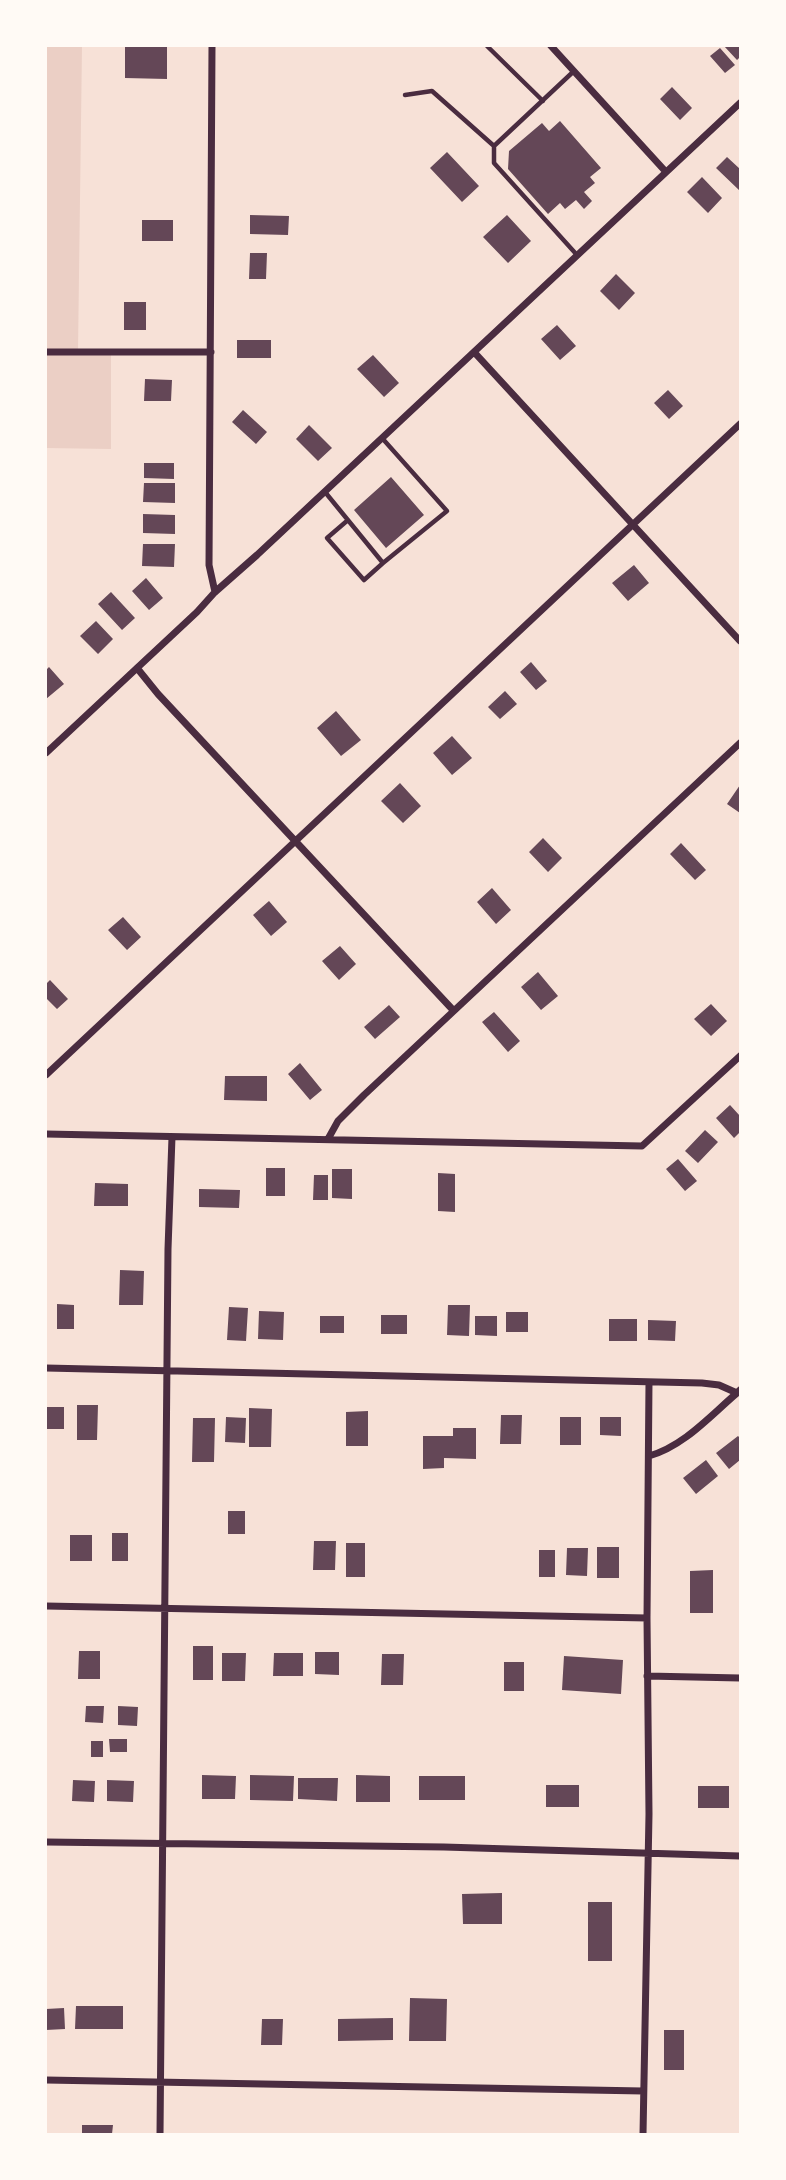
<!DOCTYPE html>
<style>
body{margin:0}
#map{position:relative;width:786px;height:2180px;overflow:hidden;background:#f7e1d7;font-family:"PT Sans",sans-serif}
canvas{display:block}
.frame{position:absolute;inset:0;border:47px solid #fffaf5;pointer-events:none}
</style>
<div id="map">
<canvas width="786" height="2180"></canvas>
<div class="frame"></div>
</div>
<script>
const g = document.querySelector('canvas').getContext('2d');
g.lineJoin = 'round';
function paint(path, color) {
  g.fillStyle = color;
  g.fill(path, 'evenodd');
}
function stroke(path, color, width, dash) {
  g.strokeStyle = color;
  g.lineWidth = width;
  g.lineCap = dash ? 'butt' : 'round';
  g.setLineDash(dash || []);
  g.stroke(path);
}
const green = new Path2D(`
 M46,46H82L78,351H111V449L46,448Z`);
const building = new Path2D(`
 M125,46H167V79L125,78Z
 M724,46H740V57L737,60Z
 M720,48L735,65L725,73L710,56Z
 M672,87L692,108L680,120L660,99Z
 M560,121L601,168L590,177L595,183L584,192L592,201L584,209L576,200L565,209L560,203L548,214L508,169L509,151L542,123L549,131Z
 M447,152L479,186L462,202L430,168Z
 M727,157L740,169V191L716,168Z
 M702,177L722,198L708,213L687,192Z
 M250,215L289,216L288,235L250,234Z
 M507,215L531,241L508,263L483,237Z
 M142,220H173V241H142Z
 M250,253H267L266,279H249Z
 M616,274L635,293L619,310L600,291Z
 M124,302H146V330H124Z
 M557,325L576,346L560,360L541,339Z
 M237,340H271V358H237Z
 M373,355L399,383L384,397L357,369Z
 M145,379L172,380L171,401H144Z
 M668,390L683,406L669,419L654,403Z
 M243,410L267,432L256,444L232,422Z
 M309,425L332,448L318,461L296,439Z
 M144,463H174V479L144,478Z
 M391,477L424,515L386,548L354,510Z
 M144,483H175V503L143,502Z
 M143,514L175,515V534L143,533Z
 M143,544H175L174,567L142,566Z
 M634,565L649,583L628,601L612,583Z
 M146,578L163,598L149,610L132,591Z
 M111,592L135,618L122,630L98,604Z
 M96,621L113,639L98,654L80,636Z
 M531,662L547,681L536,690L520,672Z
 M49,667L64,684L46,699V670Z
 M505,691L517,704L500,719L488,707Z
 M336,711L361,740L341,756L317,728Z
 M452,736L472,758L452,775L433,753Z
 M400,783L421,806L403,823L381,801Z
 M740,785V813L727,804Z
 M543,838L562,858L548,872L529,852Z
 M681,843L706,870L695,880L670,854Z
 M492,888L511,910L496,924L477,902Z
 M269,901L287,922L271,936L253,915Z
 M123,917L141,937L127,950L108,930Z
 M340,946L356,964L339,980L322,961Z
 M538,972L558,996L541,1010L521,987Z
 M50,980L68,999L57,1009L46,998V984Z
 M711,1004L727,1021L711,1036L694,1019Z
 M389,1005L400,1017L375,1039L364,1027Z
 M494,1012L520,1041L508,1052L482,1022Z
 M300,1063L322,1090L310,1100L288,1074Z
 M225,1076H267V1101L224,1100Z
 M730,1105L740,1116V1132L734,1138L716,1118Z
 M705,1130L718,1142L698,1163L685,1151Z
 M678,1159L697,1181L685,1191L666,1169Z
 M266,1168H285V1196H266Z
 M332,1169H352V1199L332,1198Z
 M438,1173L455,1174V1212L438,1211Z
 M314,1175H328V1200H313Z
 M95,1183L128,1184V1206H94Z
 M199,1189L240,1190L239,1208L199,1207Z
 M120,1270L144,1271L143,1305H119Z
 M57,1304L74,1305V1329H57Z
 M448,1305H470L469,1336L447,1335Z
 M229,1307L248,1308L246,1341L227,1340Z
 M259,1311L284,1312L283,1340L258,1339Z
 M506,1312H528V1332H506Z
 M381,1315H407V1334H381Z
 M320,1316H344V1333H320Z
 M475,1316H497V1336L475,1335Z
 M609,1319H637V1341H609Z
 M648,1320L676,1321L675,1341L648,1340Z
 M77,1405H98L97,1440H77Z
 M46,1407H64V1429H46Z
 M249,1408L272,1409L271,1447H249Z
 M368,1411V1446H346V1412Z
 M501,1415H522L521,1444H500Z
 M226,1417L246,1418L245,1443L225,1442Z
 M560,1417H581V1445H560Z
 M600,1417H621V1436L600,1435Z
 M193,1418H215L214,1462H192Z
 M453,1428H476V1459L444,1458V1468L423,1469V1436H453Z
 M738,1436L740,1438V1460L729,1469L716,1453Z
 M706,1460L718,1476L696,1494L683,1478Z
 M228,1511H245V1534H228Z
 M112,1533H128V1561H112Z
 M70,1535H92V1561H70Z
 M314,1541H336L335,1570H313Z
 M346,1543H365V1577H346Z
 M597,1547H619V1578H597Z
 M567,1548H588L587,1576L566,1575Z
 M539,1550H555V1577H539Z
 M713,1570V1613H690V1571Z
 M193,1646H213V1680H193Z
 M79,1651H100V1679H78Z
 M315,1652H339V1675L315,1674Z
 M222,1653H246L245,1681H222Z
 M274,1653H303V1676H273Z
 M382,1654H404L403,1685H381Z
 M564,1656L623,1660L621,1694L562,1690Z
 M504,1662H524V1691H504Z
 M86,1706H104L103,1723L85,1722Z
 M118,1706L138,1707L137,1726L118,1725Z
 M109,1739H127V1752H110Z
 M91,1741H103V1757H91Z
 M202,1775L236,1776L235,1799H202Z
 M250,1775L294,1776L293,1801L250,1800Z
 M356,1775L390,1776V1802H356Z
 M419,1776H465V1800H419Z
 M298,1778H338L337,1801L298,1799Z
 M73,1780L95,1781L94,1802L72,1801Z
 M107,1780L134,1781L133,1802L107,1801Z
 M546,1785H579V1807H546Z
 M698,1786H729V1808H698Z
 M502,1893V1924H463L462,1894Z
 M588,1902H612V1961H588Z
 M410,1998L447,1999L446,2041H409Z
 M76,2006H123V2029H75Z
 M64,2008L65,2029L46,2030V2009Z
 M393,2018V2040L338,2041V2019Z
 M262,2019H283L282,2045H261Z
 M664,2030H684V2070H664Z
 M82,2125H113L112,2134H82Z`);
const service = new Path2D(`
 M487,46L543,101
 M574,71L494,146V163L577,255
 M405,95L432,91L494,146
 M325,492L383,563L447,511L382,438
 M348,520L327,538L364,580L383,563`);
const minor = new Path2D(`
 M212,46L209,565L215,592
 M551,46L666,172
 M46,352H211
 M474,352L740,641
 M137,668L158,694L453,1010
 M46,753L197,612L215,592L257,555L740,103
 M46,1075L740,424
 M46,1134L642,1146L740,1056
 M328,1139L338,1121L364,1095L740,743
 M46,1368L702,1383L719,1385L737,1393L740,1390
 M649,1456C684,1446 710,1416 737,1393
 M46,1606L647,1618
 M647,1676L740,1678
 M46,1842L444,1847L740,1856
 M46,2080L643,2091
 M160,2134L168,1249L172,1137
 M643,2134L649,1814L647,1618L649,1382`);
paint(green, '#ebcfc5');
paint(building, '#644757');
stroke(service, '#4a2c40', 4.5);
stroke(minor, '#4a2c40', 7);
</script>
